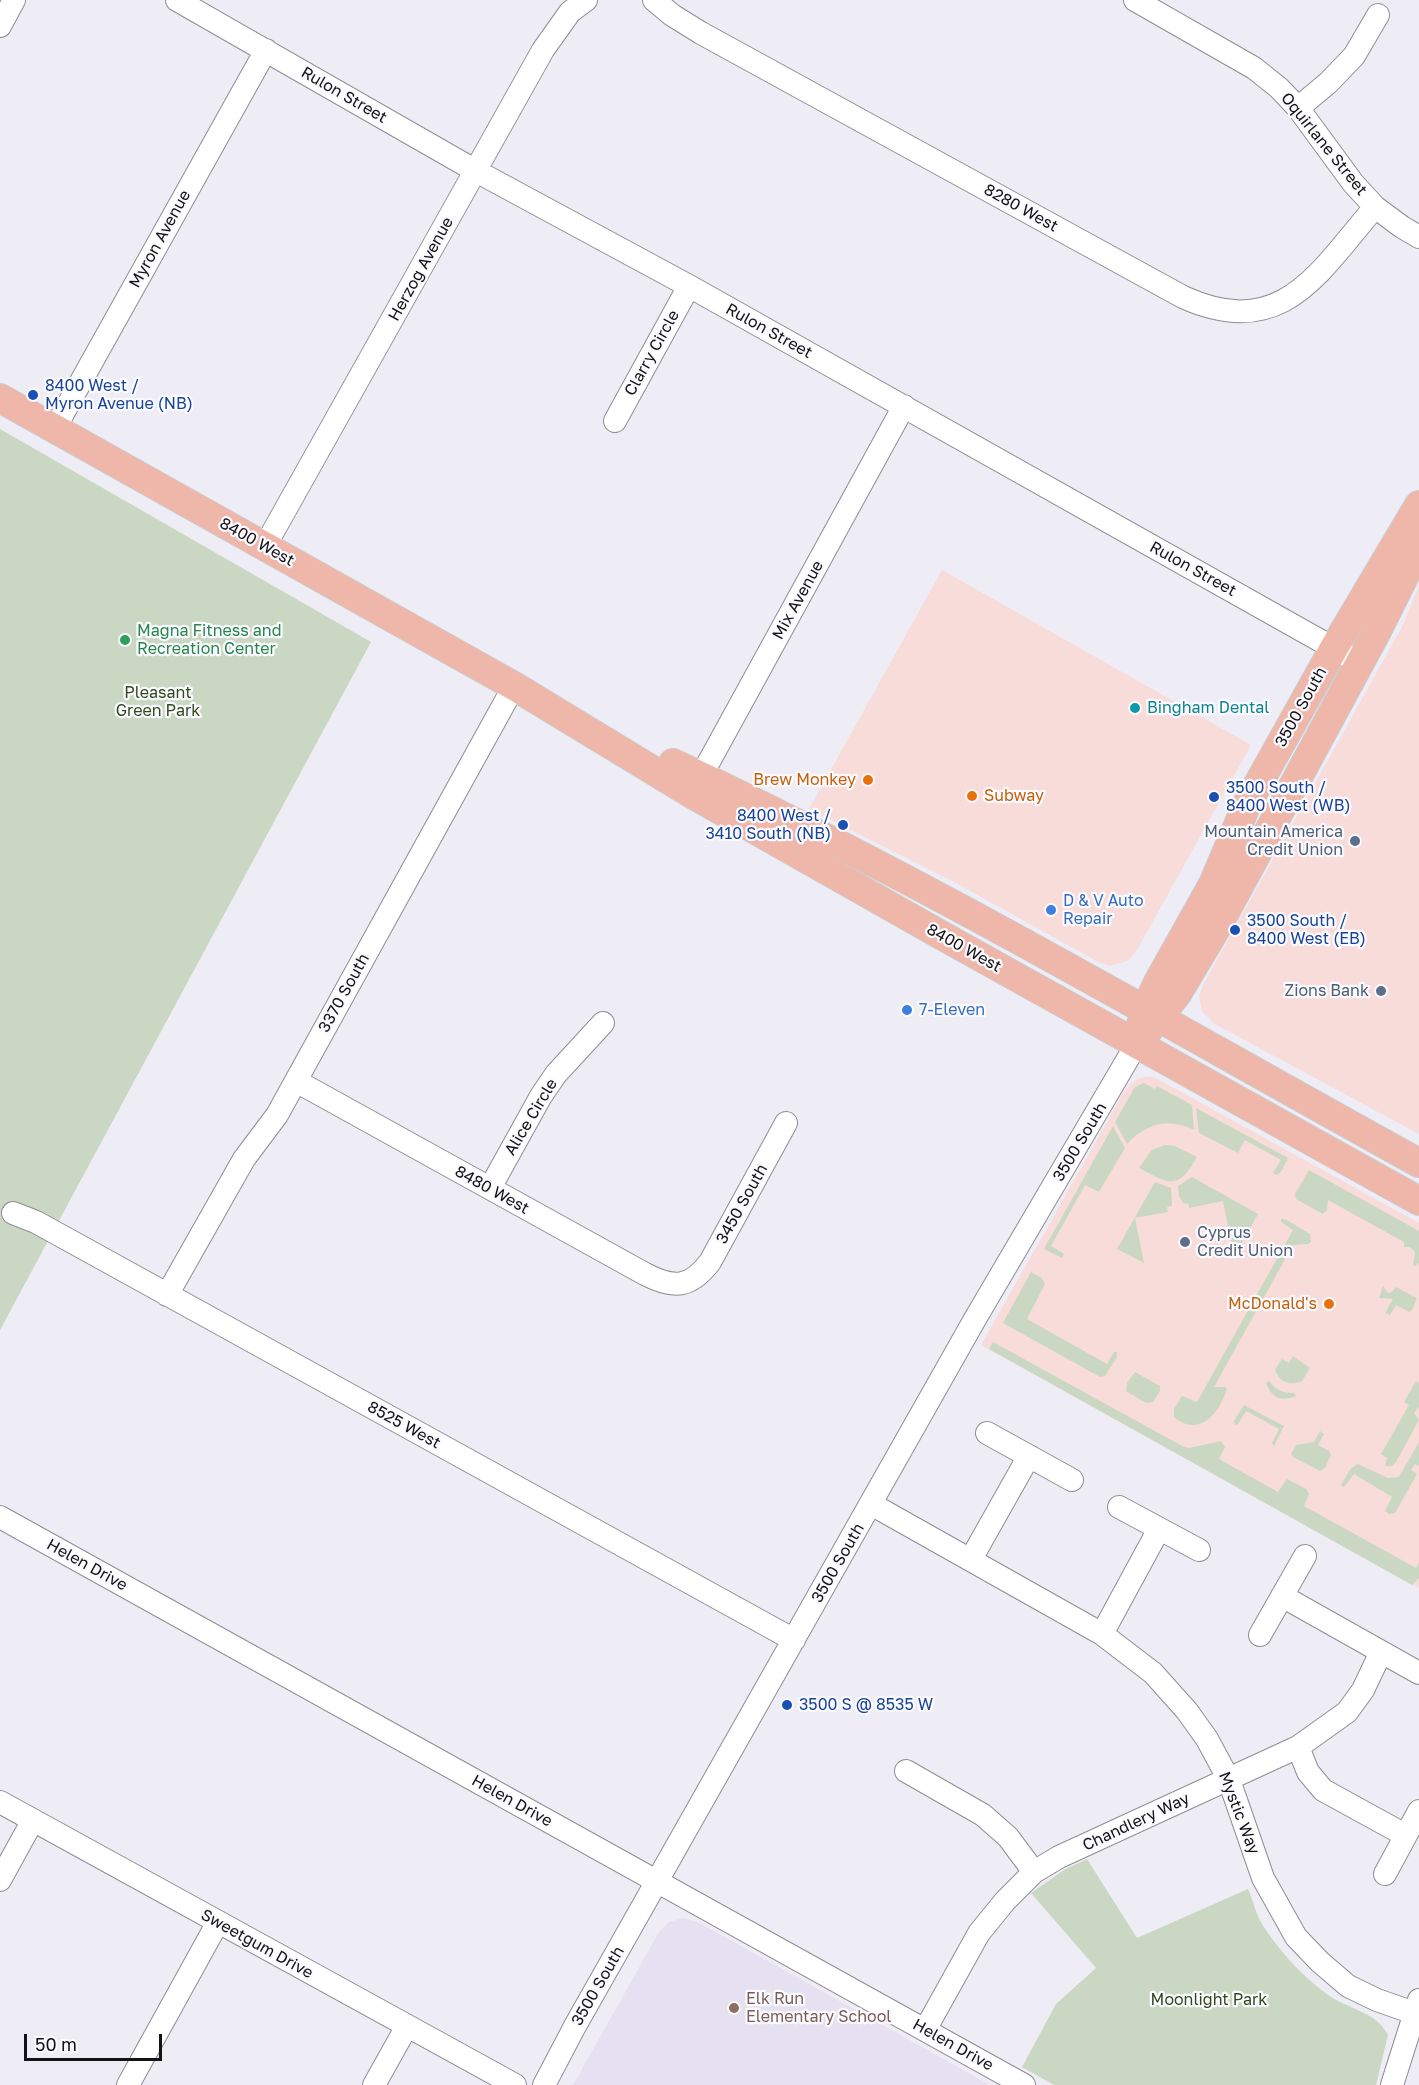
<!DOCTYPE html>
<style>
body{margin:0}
#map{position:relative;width:1419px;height:2085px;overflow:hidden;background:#eeecf4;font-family:"Golos Text",sans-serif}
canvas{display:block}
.scale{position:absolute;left:24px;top:2034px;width:138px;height:27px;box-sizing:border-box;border:3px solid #131214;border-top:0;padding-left:8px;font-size:18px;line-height:21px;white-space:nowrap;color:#131214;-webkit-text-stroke:4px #fbfaff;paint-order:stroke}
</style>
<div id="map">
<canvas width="1419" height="2085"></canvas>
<div class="scale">50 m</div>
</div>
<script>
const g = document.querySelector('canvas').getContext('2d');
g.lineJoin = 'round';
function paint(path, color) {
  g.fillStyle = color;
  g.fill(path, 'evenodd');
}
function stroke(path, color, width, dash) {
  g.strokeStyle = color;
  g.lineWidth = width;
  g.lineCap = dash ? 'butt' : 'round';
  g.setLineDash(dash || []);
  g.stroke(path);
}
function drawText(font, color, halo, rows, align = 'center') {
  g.font = font + ' "Golos Text",sans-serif';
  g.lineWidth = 4.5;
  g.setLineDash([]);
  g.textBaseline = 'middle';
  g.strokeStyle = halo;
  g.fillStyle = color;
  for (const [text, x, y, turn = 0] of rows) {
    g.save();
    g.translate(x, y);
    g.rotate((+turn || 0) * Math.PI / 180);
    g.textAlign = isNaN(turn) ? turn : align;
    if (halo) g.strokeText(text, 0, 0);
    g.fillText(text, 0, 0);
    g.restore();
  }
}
const commercial = new Path2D(`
 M942,570L1251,745L1138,948L1130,959L1124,962L1109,966L1100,963L958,884L809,809Z
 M1419,585V1134L1213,1023L1202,1011L1199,996L1203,985L1403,625Z
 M1144,1077H1153L1163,1082L1419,1223V1588L981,1345L1125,1090L1134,1081Z`);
const built = new Path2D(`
 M683,1918L698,1922L990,2085H573L659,1932L669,1922Z`);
const green = new Path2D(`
 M0,429L371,642L0,1330Z
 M1144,1083L1155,1089L1157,1086L1192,1105L1194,1130C1169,1118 1146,1123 1127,1144L1115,1122L1135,1087Z
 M1196,1108L1288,1158L1281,1172L1277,1175L1273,1173L1281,1160L1245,1140L1238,1153L1199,1133Z
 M1113,1126L1125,1148L1099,1192L1085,1185L1051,1246L1064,1254L1062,1258L1044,1249Z
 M1165,1145L1175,1146L1197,1157C1178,1191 1169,1184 1139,1168L1152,1150Z
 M1309,1170L1419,1231V1263L1415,1266L1413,1265L1415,1252L1410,1247H1404V1242L1328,1200L1327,1210L1323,1214L1296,1199L1295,1194Z
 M1192,1177L1258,1214L1234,1257L1223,1201L1189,1208L1188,1203L1184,1204L1179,1196L1178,1186Z
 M1155,1182L1171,1188L1172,1206L1167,1207L1168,1212L1135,1218L1144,1263L1117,1249Z
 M1281,1219H1285L1310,1234L1311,1242L1308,1244L1293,1245L1214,1387H1225L1227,1389C1219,1414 1199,1438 1174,1417V1409L1182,1396L1197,1402L1293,1230L1281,1222Z
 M1031,1272L1042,1278L1045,1284L1027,1319L1107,1364L1114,1352H1117V1357L1105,1376L1100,1377L1003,1323Z
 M1383,1286L1388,1293L1392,1292L1396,1287L1417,1298L1412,1310L1409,1312L1396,1305L1390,1315L1385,1313L1393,1299L1379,1298Z
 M993,1342L1182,1446L1189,1448L1221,1441L1225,1447L1219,1459L1278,1492L1287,1479L1306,1489L1309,1494L1304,1506L1416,1568L1419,1562V1578L1412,1585L989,1349Z
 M1293,1356L1310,1368L1302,1381C1290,1386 1280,1383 1275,1370L1282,1359L1289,1363Z
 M1135,1372L1160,1386V1391L1153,1402L1146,1403L1126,1391L1127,1383Z
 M1269,1381C1275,1390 1284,1393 1294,1393L1296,1396C1281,1402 1271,1398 1266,1382Z
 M1416,1381L1419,1383V1407L1414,1413L1419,1420L1396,1462C1393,1466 1389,1468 1385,1465L1387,1458L1381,1454L1409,1405L1404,1402Z
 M1244,1405L1284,1426L1274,1446L1272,1443L1279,1429L1246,1411L1238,1424L1235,1425L1234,1421Z
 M1320,1431L1324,1434L1318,1445L1329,1451L1331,1455L1325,1468L1320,1471L1293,1457L1291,1454L1296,1445L1314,1442Z
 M1419,1442V1466L1415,1464L1411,1470L1417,1474L1395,1513L1389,1514L1385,1511L1392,1497L1354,1474L1344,1487L1341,1485L1351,1468L1358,1464L1388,1478L1399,1477Z
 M1087,1859L1137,1938L1248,1889C1253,1900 1256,1914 1262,1924C1279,1951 1302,1976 1328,1995C1348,2009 1377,2012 1388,2035L1376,2085H1054L1022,2067L1056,2004L1096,1968L1031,1893L1064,1870Z`);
const minor = new Path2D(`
 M177,0L476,171L689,286L1360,663
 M654,0L672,15L701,33L1183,297C1282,342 1318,273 1375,207
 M1135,0L1254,68L1279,88L1298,108L1353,183L1375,207L1402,227L1419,237
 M0,26L14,0
 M1298,108L1328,83L1354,56L1378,15
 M615,421L689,286
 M55,428L266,50
 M265,546L543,50L570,12L586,0
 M694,789L904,406
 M296,1081L645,1274C674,1289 690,1288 710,1262L786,1123
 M490,1188L541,1096L556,1074L603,1023
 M13,1213L36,1222L794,1640
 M167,1295L244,1159L277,1115L514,686
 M987,1433L1072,1480
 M871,1504L1102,1634L1153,1673L1187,1711L1207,1739L1229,1780L1263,1878L1296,1937L1320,1962L1348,1986L1377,2000L1414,2013
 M1119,1507L1199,1550
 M0,1517L1024,2085
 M971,1559L1029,1456
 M1282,1596L1419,1673
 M1102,1634L1159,1529
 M1260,1635L1305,1556
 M1298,1747L1308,1772L1323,1790L1405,1835
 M906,1771L983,1815L1008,1837L1034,1872
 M0,1802L515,2085
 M1385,1874L1419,1811
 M0,1880L33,1820
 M925,2030L979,1933L1005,1901L1034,1872L1059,1857L1298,1747L1347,1712L1363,1690L1381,1652
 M128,2085L218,1922
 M374,2085L407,2026
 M544,2085L575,2026L975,1319L1136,1045
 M1392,2085L1419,2000`);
const major = new Path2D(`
 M0,398L514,686L692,794L941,935L1419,1201
 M673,763C928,882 1172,1027 1419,1163
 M1140,1028L1145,1011L1157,984L1213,884L1247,804L1334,648L1419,505
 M1147,1032L1177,994L1217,927L1377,631L1419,547`);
const markers = [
 [33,395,6,"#1a4fb4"],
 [125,640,6,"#2e9e5b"],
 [1135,708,6,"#0f9aa8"],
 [868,780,6,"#e8710a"],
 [972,796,6,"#e8710a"],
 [1214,797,6,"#1a4fb4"],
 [843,825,6,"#1a4fb4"],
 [1355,841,6,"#5c6f8a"],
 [1051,910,6,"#3f7fe0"],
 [1235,930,6,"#1a4fb4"],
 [1381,991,6,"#5c6f8a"],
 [907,1010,6,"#3f7fe0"],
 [1185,1242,6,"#5c6f8a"],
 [1329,1304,6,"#e8710a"],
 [787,1705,6,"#1a4fb4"],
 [734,2008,6,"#8d6e63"]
];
const streetNames = [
 ["Rulon Street",344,95,30],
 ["Oquirlane Street",1324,144,51],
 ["8280 West",1021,208,29],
 ["Myron Avenue",160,239,-61],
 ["Herzog Avenue",421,269,-61],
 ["Rulon Street",769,331,29],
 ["Clarry Circle",652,353,-61],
 ["8400 West",257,542,29],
 ["Rulon Street",1193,569,29],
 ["Mix Avenue",798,600,-61],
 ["3500 South",1301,707,-61],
 ["8400 West",964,948,29],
 ["3370 South",344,993,-61],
 ["Alice Circle",531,1117,-59],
 ["3500 South",1080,1142,-59],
 ["8480 West",492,1190,29],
 ["3450 South",742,1204,-61],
 ["8525 West",404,1425,29],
 ["3500 South",838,1563,-60],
 ["Helen Drive",87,1565,29],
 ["Helen Drive",512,1801,29],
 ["Mystic Way",1239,1813,69],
 ["Chandlery Way",1136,1822,-25],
 ["Sweetgum Drive",257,1944,29],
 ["3500 South",598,1986,-60],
 ["Helen Drive",953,2045,29]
];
const transitNames = [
 ["8400 West /",45,386],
 ["Myron Avenue (NB)",45,404],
 ["3500 South /",1226,788],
 ["8400 West (WB)",1226,806],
 ["8400 West /",831,816,"right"],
 ["3410 South (NB)",831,834,"right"],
 ["3500 South /",1247,921],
 ["8400 West (EB)",1247,939],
 ["3500 S @ 8535 W",799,1705]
];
const leisureNames = [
 ["Magna Fitness and",137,631],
 ["Recreation Center",137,649]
];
const parkNames = [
 ["Pleasant",158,693],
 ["Green Park",158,711],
 ["Moonlight Park",1209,2000]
];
const cultureNames = [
 ["Bingham Dental",1147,708]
];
const foodNames = [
 ["Brew Monkey",856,780],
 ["Subway",984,796,"left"],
 ["McDonald's",1317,1304]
];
const serviceNames = [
 ["Mountain America",1343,832],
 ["Credit Union",1343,850],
 ["Zions Bank",1369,991],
 ["Cyprus",1197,1233,"left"],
 ["Credit Union",1197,1251,"left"]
];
const shopNames = [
 ["D & V Auto",1063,901],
 ["Repair",1063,919],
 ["7-Eleven",919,1010]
];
const educationNames = [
 ["Elk Run",746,1999],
 ["Elementary School",746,2017]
];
paint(commercial, '#f7dcda');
paint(built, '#e5e1f0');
paint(green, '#cad8c3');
stroke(minor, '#8f8d94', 24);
stroke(major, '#cbcbcb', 30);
stroke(minor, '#fff', 22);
stroke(major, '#efb6aa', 28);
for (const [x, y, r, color] of markers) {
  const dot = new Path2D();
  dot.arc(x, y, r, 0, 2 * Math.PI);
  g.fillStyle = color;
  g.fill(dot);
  stroke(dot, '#fbfaff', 2);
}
drawText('16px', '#131214', '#fbfaff', streetNames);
drawText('16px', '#164399', '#fbfaff', transitNames, 'left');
drawText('16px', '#27864d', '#fbfaff', leisureNames, 'left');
drawText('16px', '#2f491c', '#fbfaff', parkNames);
drawText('16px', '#0d838f', '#fbfaff', cultureNames, 'left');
drawText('16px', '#c56008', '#fbfaff', foodNames, 'right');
drawText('16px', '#4e5e75', '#fbfaff', serviceNames, 'right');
drawText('16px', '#366cbe', '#fbfaff', shopNames, 'left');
drawText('16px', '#785e54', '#fbfaff', educationNames, 'left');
</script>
